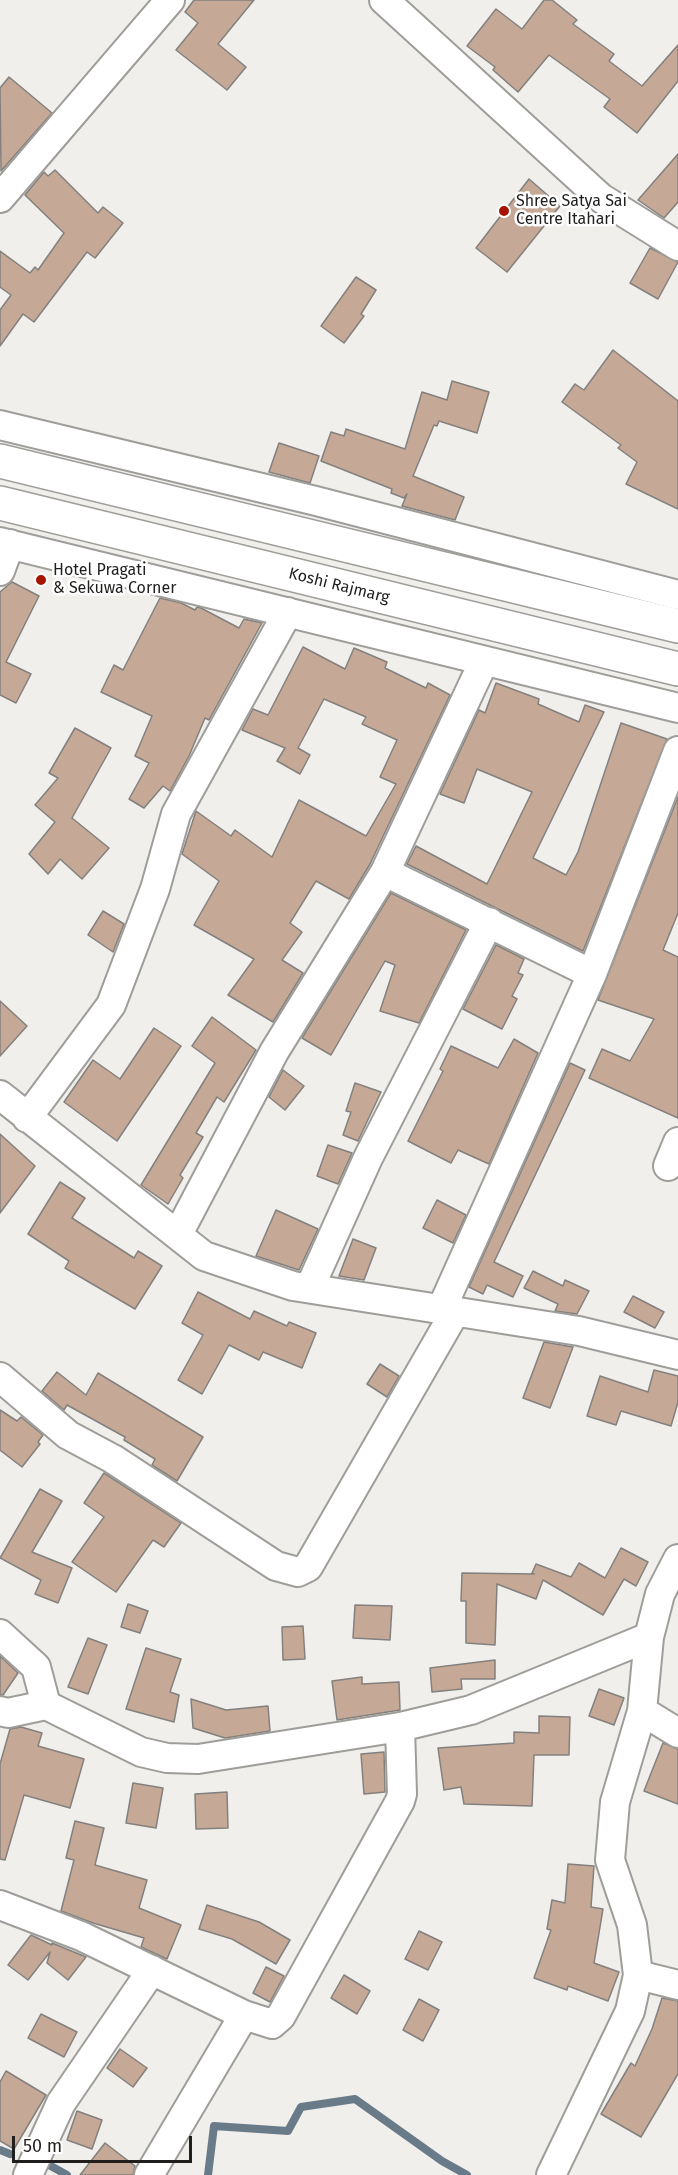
<!DOCTYPE html>
<style>
body{margin:0}
#map{position:relative;width:678px;height:2175px;overflow:hidden;background:#f1efec;font-family:"Fira Sans",sans-serif}
canvas{display:block}
.scale{position:absolute;left:12px;top:2136px;width:180px;height:27px;box-sizing:border-box;border:3px solid #201f1e;border-top:0;padding-left:8px;font-size:18px;line-height:21px;white-space:nowrap;color:#201f1e;-webkit-text-stroke:4px #fff;paint-order:stroke}
</style>
<div id="map">
<canvas width="678" height="2175"></canvas>
<div class="scale">50 m</div>
</div>
<script>
const g = document.querySelector('canvas').getContext('2d');
g.lineJoin = 'round';
function stroke(path, color, width, dash) {
  g.strokeStyle = color;
  g.lineWidth = width;
  g.lineCap = dash ? 'butt' : 'round';
  g.setLineDash(dash || []);
  g.stroke(path);
}
function paint(path, color) {
  g.fillStyle = color;
  g.fill(path, 'evenodd');
}
function drawText(font, color, halo, rows, align = 'center') {
  g.font = font + ' "Fira Sans",sans-serif';
  g.lineWidth = 5;
  g.setLineDash([]);
  g.textBaseline = 'middle';
  g.strokeStyle = halo;
  g.fillStyle = color;
  for (const [text, x, y, turn = 0] of rows) {
    g.save();
    g.translate(x, y);
    g.rotate((+turn || 0) * Math.PI / 180);
    g.textAlign = isNaN(turn) ? turn : align;
    if (halo) g.strokeText(text, 0, 0);
    g.fillText(text, 0, 0);
    g.restore();
  }
}
const stream = new Path2D(`
 M0,2150L10,2154
 M49,2165L67,2175
 M208,2175L214,2126L288,2131L301,2107L355,2099L442,2161L467,2175`);
const building = new Path2D(`
 M194,0H254L218,44L246,67L227,90L176,50L198,23L185,12Z
 M544,0H552L577,20L573,24L614,54L609,61L642,86L678,45V81L637,133L604,107L610,99L549,55L518,92L493,70L495,67L467,46L496,9L522,29Z
 M9,77L52,113L1,171L0,88Z
 M678,154V202L664,218L638,200Z
 M55,170L98,213L103,207L123,223L95,258L87,252L34,322L23,314L0,346V310L11,295L0,287V251L30,273L35,267L38,270L64,233L25,195L44,172L48,176Z
 M529,179L560,206L507,272L476,248Z
 M650,248L678,262L658,299L630,283Z
 M356,277L376,290L361,314L364,316L344,343L321,326Z
 M613,350L678,401V509L626,484L637,462L618,448L621,445L562,402L575,384L584,390Z
 M452,381L489,392L477,433L439,421L437,426L434,425L413,476L464,497L455,520L402,506L407,494L404,498L391,493L392,489L321,461L331,432L344,436L346,429L405,449L422,392L447,400Z
 M279,443L319,456L310,483L269,472Z
 M12,582L39,596L6,662L31,674L16,703L0,695V592Z
 M160,598L181,603L195,610L197,607L201,608L239,628L244,619L262,623L209,720L205,718L189,756L170,791L163,786L144,808L129,799L149,763L135,756L152,716L101,692L114,665L123,670Z
 M303,647L345,669L354,648L387,662L385,668L426,688L428,683L450,695L370,864L349,899L316,881L290,923L302,932L282,960L303,973L273,1022L228,995L254,959L194,925L219,881L182,854L196,811L231,836L235,830L272,857L299,800L366,836L396,784L380,777L397,740L362,724L366,717L324,699L298,748L310,755L300,774L277,761L285,748L242,730L253,709L268,715Z
 M496,683L539,699L538,704L579,722L585,705L604,712L533,858L566,875L578,852L621,723L667,739L583,951L407,864L416,846L487,884L532,792L477,769L464,803L440,794L479,710L485,713Z
 M75,728L111,748L72,818L109,848L82,879L60,859L48,874L29,854L55,822L35,805L58,778L49,773Z
 M678,797V913L663,950L678,957V1118L589,1078L602,1049L630,1061L654,1019L598,1000Z
 M391,893L466,930L419,1023L380,1011L395,965L385,961L331,1055L302,1038Z
 M103,911L124,924L113,952L88,935Z
 M496,945L524,959L518,973L523,975L512,996L517,999L502,1029L463,1009Z
 M0,1001L27,1026L0,1056Z
 M212,1017L256,1050L224,1102L217,1097L196,1133L203,1137L180,1175L183,1178L168,1204L141,1185L215,1063L192,1046Z
 M154,1028L181,1046L117,1141L64,1102L93,1060L120,1079Z
 M514,1039L538,1053L489,1164L458,1150L451,1163L408,1141L443,1071L440,1069L451,1046L498,1068Z
 M570,1063L585,1070L494,1262L523,1276L513,1297L487,1285L483,1294L469,1287Z
 M283,1070L304,1086L285,1110L269,1097Z
 M355,1083L381,1092L358,1141L343,1135L351,1112L346,1111Z
 M0,1134L35,1166L0,1213Z
 M328,1145L352,1153L338,1184L317,1176Z
 M60,1182L85,1198L72,1218L134,1258L138,1251L162,1266L135,1309L65,1268L69,1261L28,1234Z
 M437,1200L466,1215L453,1243L423,1228Z
 M276,1210L318,1229L299,1270L256,1256Z
 M353,1239L376,1248L364,1280L339,1276Z
 M533,1271L563,1286L565,1280L589,1291L577,1314L555,1311L558,1304L524,1288Z
 M198,1292L250,1319L254,1311L287,1326L289,1322L316,1333L302,1368L263,1352L259,1360L229,1345L202,1394L178,1380L203,1335L182,1323Z
 M633,1296L664,1312L655,1328L624,1312Z
 M544,1342L573,1347L550,1408L523,1398Z
 M380,1364L399,1376L387,1397L367,1384Z
 M654,1370L678,1376V1402L671,1426L621,1411L616,1425L587,1416L600,1376L648,1392Z
 M57,1372L86,1395L98,1373L203,1437L177,1481L152,1465L155,1459L124,1440L125,1437L67,1405L64,1410L42,1391Z
 M0,1410L17,1421L21,1417L43,1435L38,1442L40,1444L22,1467L0,1450Z
 M104,1473L181,1523L164,1547L153,1540L116,1592L72,1562L104,1517L84,1503Z
 M40,1489L62,1501L32,1552L72,1568L58,1603L35,1594L41,1580L0,1558Z
 M621,1548L648,1562L636,1586L624,1579L603,1615L543,1580L536,1599L497,1584L495,1645L466,1643V1601H461L462,1573L534,1574L532,1573L536,1564L571,1577L579,1563L605,1578Z
 M128,1604L148,1611L140,1633L121,1627Z
 M355,1605L392,1606L390,1640L353,1638Z
 M303,1626L305,1659L283,1660L282,1627Z
 M88,1638L107,1645L88,1694L68,1687Z
 M146,1648L181,1659L170,1692L179,1695L174,1722L126,1709Z
 M0,1656L18,1673L3,1695H0Z
 M495,1660V1679H461L462,1689L432,1692L430,1668Z
 M362,1677V1684L399,1682L400,1710L337,1720L332,1681Z
 M599,1689L624,1698L614,1725L589,1716Z
 M191,1699L226,1710L268,1706L270,1731L225,1738L193,1728Z
 M539,1716L570,1717L569,1755H534L532,1806L464,1804L461,1787L444,1790L438,1748L514,1743V1732L539,1733Z
 M21,1727L42,1733L38,1746L84,1759L70,1808L24,1795L5,1860L0,1859V1764L10,1729Z
 M663,1743L678,1749V1804L644,1791Z
 M384,1752L385,1792L364,1794L361,1754Z
 M133,1783L163,1788L156,1828L126,1823Z
 M227,1792L228,1828L196,1829L195,1794Z
 M75,1821L104,1828L95,1865L147,1880L139,1908L181,1925L167,1959L141,1947L144,1938L93,1923L61,1911L74,1860L66,1858Z
 M568,1864L594,1866L591,1907L603,1909L594,1963L619,1972L608,2001L568,1986L567,1990L534,1978L551,1930L547,1929L552,1900L565,1903Z
 M207,1905L259,1922L290,1940L276,1964L232,1939L199,1929Z
 M419,1931L442,1942L428,1970L405,1959Z
 M31,1935L52,1945V1943L86,1957L68,1980L47,1963L50,1952L28,1980L8,1965Z
 M266,1967L284,1976L270,2002L253,1993Z
 M344,1975L370,1991L357,2014L331,1998Z
 M662,1998L678,2001V2074L641,2137L601,2114L631,2063L635,2066L652,2029Z
 M419,1999L439,2010L423,2041L403,2030Z
 M41,2014L77,2032L64,2057L28,2038Z
 M120,2049L147,2068L133,2087L107,2068Z
 M6,2071L46,2095L14,2149L0,2141V2082Z
 M77,2111L102,2120L92,2149L67,2140Z
 M105,2143L135,2166L133,2175H80Z`);
const minor = new Path2D(`
 M384,0L601,198L678,246
 M0,198L170,0
 M0,425L316,501L678,595
 M0,542L678,708
 M0,571L10,544
 M385,872L592,974
 M0,1095L204,1256L293,1286L579,1331L678,1355
 M27,1118L111,1005L155,889L176,814L288,612
 M668,1166L678,1142
 M178,1234L274,1052L385,872L484,661
 M310,1287L368,1158L489,922
 M441,1310L592,974L678,751
 M0,1377L68,1435L113,1459L276,1566L298,1572L308,1567L455,1312
 M0,1634L36,1667L46,1705
 M0,1711L8,1713L46,1705L141,1752L167,1758L198,1759L400,1727L471,1710L649,1637
 M642,1711L678,1733
 M0,1905L81,1936L244,2015L272,2024L281,2016L400,1801L402,1794L400,1727
 M638,1975L678,1985
 M28,2175L61,2103L152,1970
 M149,2175L244,2015
 M551,2175L630,2011L638,1975L632,1925L610,1860L615,1802L642,1711L649,1637L660,1594L678,1559`);
const primary = new Path2D(`
 M0,461L678,626
 M0,503L678,669`);
const markers = [
 [504,211,6,"#a61401"],
 [41,580,6,"#a61401"]
];
const poiNames = [
 ["Shree Satya Sai",516,202],
 ["Centre Itahari",516,220],
 ["Hotel Pragati",53,571],
 ["& Sekuwa Corner",53,589]
];
const streetNames = [
 ["Koshi Rajmarg",339,586,14]
];
stroke(stream, '#697b89', 8);
paint(building, '#c5a996');
stroke(building, '#83807e', 1.5);
stroke(minor, '#9f9d9a', 32);
stroke(primary, '#9f9d9a', 36);
stroke(minor, '#fff', 28);
stroke(primary, '#fff', 33);
for (const [x, y, r, color] of markers) {
  const dot = new Path2D();
  dot.arc(x, y, r, 0, 2 * Math.PI);
  g.fillStyle = color;
  g.fill(dot);
  stroke(dot, '#fff', 2);
}
drawText('16px', '#201f1e', '#fff', poiNames, 'left');
drawText('16px', '#201f1e', '#fff', streetNames);
</script>
